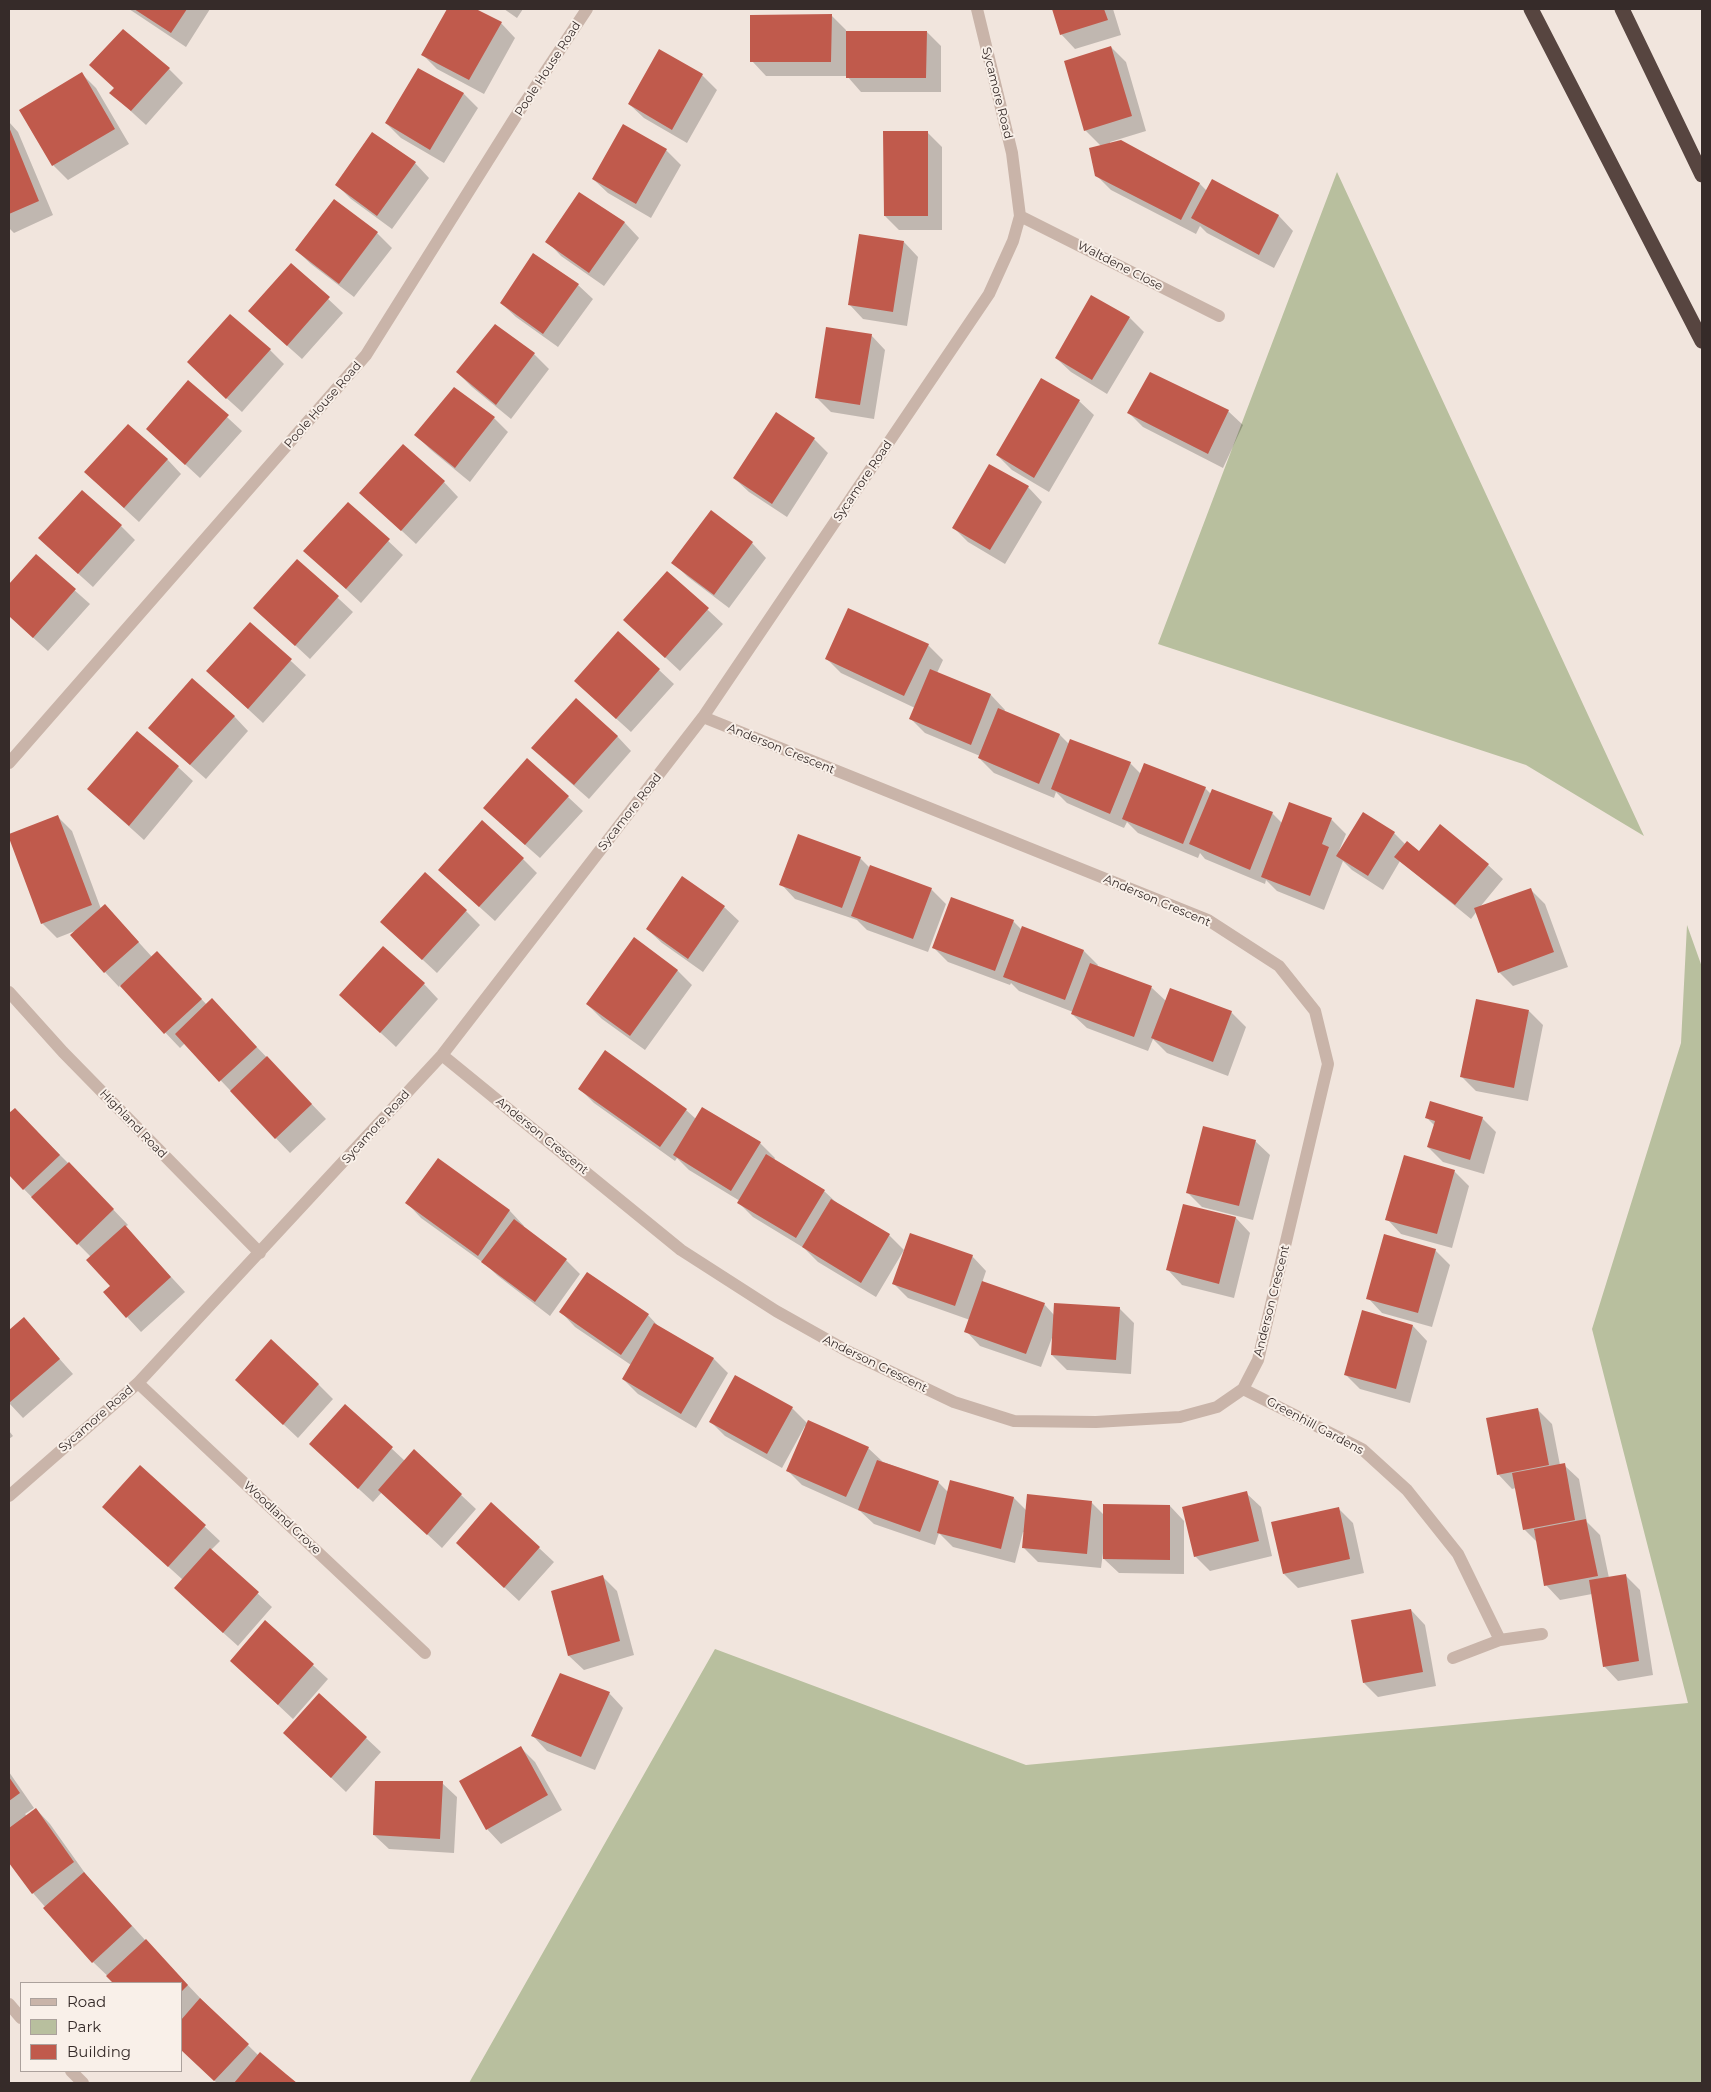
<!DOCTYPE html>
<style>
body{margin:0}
#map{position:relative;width:1711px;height:2092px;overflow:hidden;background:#f1e5dd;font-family:Montserrat,sans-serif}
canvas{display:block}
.frame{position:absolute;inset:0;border:10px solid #362b29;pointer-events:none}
.legend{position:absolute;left:20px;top:1982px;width:162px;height:90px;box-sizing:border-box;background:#f9f0e9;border:1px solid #aba19c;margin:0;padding:6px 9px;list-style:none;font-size:15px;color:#362b29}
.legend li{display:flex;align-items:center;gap:10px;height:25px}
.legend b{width:25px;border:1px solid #aba19c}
</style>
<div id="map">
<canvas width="1711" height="2092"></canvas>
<div class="frame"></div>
<ul class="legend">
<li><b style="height:6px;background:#c9b4a9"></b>Road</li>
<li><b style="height:14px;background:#b8bf9e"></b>Park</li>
<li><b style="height:14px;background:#c05a4c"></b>Building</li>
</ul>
</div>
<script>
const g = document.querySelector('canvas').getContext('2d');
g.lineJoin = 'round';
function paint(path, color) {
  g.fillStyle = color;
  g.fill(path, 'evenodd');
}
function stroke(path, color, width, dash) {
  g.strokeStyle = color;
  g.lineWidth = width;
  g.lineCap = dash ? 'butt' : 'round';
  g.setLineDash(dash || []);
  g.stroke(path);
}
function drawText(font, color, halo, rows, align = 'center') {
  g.font = font + ' Montserrat,sans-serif';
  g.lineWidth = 4;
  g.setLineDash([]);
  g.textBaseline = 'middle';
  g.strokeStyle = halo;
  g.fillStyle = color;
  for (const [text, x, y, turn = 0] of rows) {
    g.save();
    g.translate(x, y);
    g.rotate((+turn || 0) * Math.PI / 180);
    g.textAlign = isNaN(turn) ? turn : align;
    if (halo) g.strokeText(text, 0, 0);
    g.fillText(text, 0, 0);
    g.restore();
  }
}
const green = new Path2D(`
 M1337,172L1644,836L1526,765L1158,644Z
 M1687,925L1702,967V2083H469L715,1649L1026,1765L1688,1703L1592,1329L1681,1043Z`);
const shadow = new Path2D(`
 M129,9H210L186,47Z
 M448,9H474L501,23L515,38L484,94L437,69L423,55Z
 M504,9H523L517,18Z
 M1053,9H1113L1121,35L1075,49L1061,34Z
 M832,16L846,30V33L927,32L941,46V92H861L847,76H766L752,61Z
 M1111,47L1126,62L1146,131L1110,142V144L1121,141L1200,184L1207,191L1212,181L1279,216L1293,231L1274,268L1207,233L1200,226L1196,234L1111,190L1096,175L1101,146L1085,130Z
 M169,69L183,83L146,125L111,93L115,88Z
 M419,70L464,94L478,108L444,163L401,138L386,123Z
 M82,74L96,88L129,144L68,180L53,165Z
 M702,75L717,90L687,143L644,118L629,104Z
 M9,122L18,132L53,215L14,233L9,228Z
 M927,132L942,147V230H899L885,216Z
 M666,150L681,165L651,218L608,193L593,179Z
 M415,163L429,178L392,229L351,199L337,185Z
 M579,194L625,223L639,238L604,286L561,256L547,241Z
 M377,233L392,248L354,297L311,264L296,250Z
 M904,242L918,257L907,326L863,319L849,304Z
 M534,255L578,285L593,299L558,347L516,317L501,303Z
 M291,264L343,313L302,359L265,326Z
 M1130,318L1144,332L1107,394L1071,372L1056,358Z
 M495,326L534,354L549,369L511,419L472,387L457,372Z
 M871,335L885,350L874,419L831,412L816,397Z
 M270,350L284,364L242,412L203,377Z
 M189,382L242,431L200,478L162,443Z
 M1079,401L1094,415L1049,492L1012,470L997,455Z
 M1228,411L1243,425L1223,468L1143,427L1129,413Z
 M494,418L508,432L470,482L431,450L416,435Z
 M814,439L828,453L787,517L749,492L734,478Z
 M167,459L181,474L139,522L100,486Z
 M444,482L458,497L416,544L361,493Z
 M1028,487L1042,502L1005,564L968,542L954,528Z
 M348,503L403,555L361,603L305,551Z
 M711,512L752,543L766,558L729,608L688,577L673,563Z
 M121,526L135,540L93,587L54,552Z
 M36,556L90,604L48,651L9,616V586Z
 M297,560L353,612L310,659L255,608Z
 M667,572L723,624L680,671L625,620Z
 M250,623L306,675L263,723L207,671Z
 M928,645L943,660L937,673L991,695L1005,710L1004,712L1060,735L1069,744L1130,763L1141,774L1205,788L1211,794L1272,813L1283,824L1331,819L1346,834L1339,851L1394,833L1406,845L1420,852L1488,865L1503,879L1480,907L1530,889L1545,904L1568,967L1513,986L1499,972L1477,911L1471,919L1400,861L1383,890L1352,870L1343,861L1324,910L1277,891L1266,880L1265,884L1205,859L1200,853L1198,858L1138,833L1127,822L1124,828L1067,803L1056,792L1054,798L994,773L979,758L980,756L925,733L910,718L915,708L841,673L827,659Z
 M659,670L674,684L631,732L590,695Z
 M234,716L248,731L206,779L164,742Z
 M617,736L631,751L589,799L547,762Z
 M178,767L193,781L144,840L103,803Z
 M568,797L583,811L540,858L499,822Z
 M57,816L72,831L101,909L105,905L152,957L171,967L207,1005L226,1015L326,1119L290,1153L185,1043L180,1048L120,985L119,987L105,972L75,931L57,938L42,923L9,835Z
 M860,858L870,868L931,889L946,904L928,952L867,930L857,920L795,899L781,884Z
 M523,859L537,873L495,921L454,884Z
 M724,907L739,921L703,972L662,943L647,929Z
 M466,911L480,925L437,973L397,936Z
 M1013,921L1022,930L1084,951L1098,965L1097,967L1152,988L1166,1001L1231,1012L1246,1027L1228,1076L1167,1053L1153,1039L1148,1051L1087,1028L1072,1014L1073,1012L1019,991L1011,983L1010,985L948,962L934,948Z
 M634,939L678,971L692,985L645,1050L602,1019L587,1004Z
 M424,984L438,999L396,1047L340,995Z
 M1529,1011L1543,1025L1528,1101L1476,1091L1461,1076Z
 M605,1052L686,1110L696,1119L702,1109L760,1143L775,1158L774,1160L824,1191L838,1204L889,1235L904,1250L876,1297L818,1262L804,1248L753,1217L739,1203L740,1201L689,1170L677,1158L675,1161L594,1103L580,1089Z
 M9,1111L29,1124L83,1178L128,1225L125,1227L185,1292L141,1332L104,1292L111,1286L91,1257L9,1174Z
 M1427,1118H1482L1496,1132L1484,1174L1443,1162L1428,1147L1435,1126Z
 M1255,1141L1270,1155L1253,1220L1202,1207L1187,1192Z
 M438,1160L510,1211L524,1226L523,1227L566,1260L580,1274L550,1316L498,1276L485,1264L421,1218L407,1203Z
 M1454,1171L1469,1186L1452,1248L1401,1234L1387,1219Z
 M1184,1205L1236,1218L1250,1233L1234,1298L1182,1285L1168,1270Z
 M1435,1250L1450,1265L1432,1327L1382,1313L1368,1298Z
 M972,1256L986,1271L982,1283L1044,1304L1054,1315L1120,1309L1134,1323L1131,1374L1067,1370L1052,1355L1053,1335L1041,1367L980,1346L966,1331L970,1320L908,1298L894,1284Z
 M561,1312L648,1315L660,1328L714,1359L728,1373L696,1428L638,1394L623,1379L631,1365L575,1327Z
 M24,1319L73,1374L23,1418L9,1403V1332Z
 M1413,1326L1427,1341L1410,1403L1360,1389L1345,1374Z
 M736,1376L792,1408L808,1424L868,1448L883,1462L938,1482L949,1493L1014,1498L1027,1511L1029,1496L1092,1503L1104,1515L1170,1506L1184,1521V1574L1119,1573L1104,1559V1553H1103L1101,1568L1038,1562L1023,1547L1025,1533L1023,1532L1015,1563L953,1547L939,1533L935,1545L874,1524L860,1511L802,1485L788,1471L807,1427L805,1426L782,1468L725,1436L711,1422Z
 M318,1384L333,1399L298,1438L251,1394Z
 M345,1405L405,1461L414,1451L476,1509L442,1548L382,1492L373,1502L325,1458Z
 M1538,1410L1552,1424L1560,1465H1564L1579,1479L1587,1522L1600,1535L1609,1578L1626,1576L1640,1590L1653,1675L1618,1681L1604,1666L1592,1594L1560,1600L1546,1585L1538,1543L1524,1529L1516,1488L1512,1489L1498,1474Z
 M9,1431L13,1436L9,1439Z
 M141,1467L220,1541L211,1550L272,1607L238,1646L190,1603L183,1580L118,1521Z
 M1246,1493L1261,1507L1272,1556L1210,1571L1195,1556Z
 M1338,1508L1353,1523L1364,1573L1298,1588L1284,1574Z
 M539,1548L554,1562L519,1601L472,1557Z
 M602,1576L617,1591L634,1655L584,1670L569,1656L553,1591Z
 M1411,1610L1425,1625L1436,1686L1378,1697L1364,1683Z
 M266,1622L328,1679L293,1719L246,1675Z
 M609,1693L623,1708L595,1770L547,1751L533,1736Z
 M366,1738L381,1752L346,1792L299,1747Z
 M521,1748L535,1762L562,1810L501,1844L487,1829Z
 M9,1772L34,1808L25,1814L27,1816L36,1809L50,1824L87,1876L146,1941L202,2000L259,2056L261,2054L295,2083H217L181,2049L184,2019H181V1983H115L93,1962L33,1893L9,1860Z
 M442,1783L457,1797L454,1853L389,1849L374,1835Z`);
const building = new Path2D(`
 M134,9H187L171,33Z
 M447,9H476L502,22L469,80L421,55Z
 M1052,9H1104L1108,20L1060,35Z
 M832,14L831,62H750V15Z
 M123,29L170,68L131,111L109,93L114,88L89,65Z
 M846,31H927L926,78H846Z
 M1111,46L1132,116L1084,131L1064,61Z
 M659,49L703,74L672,130L628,104Z
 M418,68L464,93L430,150L385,123Z
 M82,72L115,129L52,166L19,110Z
 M623,124L667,149L636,204L592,179Z
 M9,127L39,201L9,214Z
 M883,131H928V216H884Z
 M372,132L416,162L377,216L335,185Z
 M1121,140L1200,183L1181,220L1095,176L1089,148Z
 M1212,179L1279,215L1259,255L1191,218Z
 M579,192L625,222L589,273L545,242Z
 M334,199L378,232L339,284L295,250Z
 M859,234L904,241L893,312L848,305Z
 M533,253L579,284L543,334L500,303Z
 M291,263L330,297L287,346L248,311Z
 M1091,295L1130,317L1092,380L1055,358Z
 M230,314L271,349L226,399L187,362Z
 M495,324L535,353L496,405L456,372Z
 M826,327L872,334L860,405L815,398Z
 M1150,372L1229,410L1208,454L1127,413Z
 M1041,378L1080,400L1034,478L996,455Z
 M188,380L229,415L185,465L146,429Z
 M454,387L495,417L455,468L414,435Z
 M776,412L815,438L772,504L733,478Z
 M128,424L168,459L124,508L84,472Z
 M403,444L445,481L401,531L359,493Z
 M989,464L1029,486L990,550L952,528Z
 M82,490L122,525L78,574L38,538Z
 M348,502L390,539L346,589L303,551Z
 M711,510L753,542L714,595L671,563Z
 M36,554L76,589L33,638L9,616V584Z
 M297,559L339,596L295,646L253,608Z
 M667,571L709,608L665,658L623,620Z
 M848,608L929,644L904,696L825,659Z
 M250,622L292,659L248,709L206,671Z
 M618,631L660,669L616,719L574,681Z
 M930,669L991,694L971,745L909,719Z
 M192,678L235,716L190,765L148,728Z
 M576,698L618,736L574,785L531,748Z
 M998,708L1060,734L1039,784L978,758Z
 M137,731L179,766L129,826L87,789Z
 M1070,739L1131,762L1110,814L1051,789Z
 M527,758L569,796L525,845L483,808Z
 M1144,763L1206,787L1183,844L1122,819Z
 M1212,789L1273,812L1250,870L1189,844Z
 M1289,802L1332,818L1322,844L1329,847L1310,896L1261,877Z
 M1363,812L1395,832L1368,876L1336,856Z
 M58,815L92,905L41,924L9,838V834Z
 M482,820L524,858L479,907L438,870Z
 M1440,824L1489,864L1455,905L1394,857L1407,841L1419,851Z
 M798,834L861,857L842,908L779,885Z
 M870,865L932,888L913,939L851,916Z
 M425,872L467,910L422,960L380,922Z
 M682,876L725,906L688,959L646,929Z
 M1531,888L1554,952L1498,973L1474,908Z
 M951,897L1014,920L995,971L932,948Z
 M105,904L139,942L104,973L70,935Z
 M1022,926L1084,950L1065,1000L1003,977Z
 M634,937L678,970L630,1036L586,1004Z
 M383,946L425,983L380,1033L339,995Z
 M157,951L202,999L164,1034L120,986Z
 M1090,963L1152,986L1134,1037L1071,1014Z
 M1170,988L1232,1011L1213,1062L1151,1038Z
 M212,998L257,1047L219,1082L175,1034Z
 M1476,999L1529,1010L1514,1088L1460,1077Z
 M605,1050L687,1109L660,1147L578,1089Z
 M267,1056L312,1104L275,1139L230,1091Z
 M1430,1101L1483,1117L1470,1160L1427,1147L1435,1121L1425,1118Z
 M702,1107L761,1142L731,1191L673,1155Z
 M15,1108L60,1155L23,1190L9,1175V1113Z
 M1203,1126L1256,1140L1239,1206L1186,1193Z
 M766,1154L825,1190L796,1238L737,1203Z
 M1404,1155L1455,1170L1437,1234L1385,1220Z
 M438,1158L510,1210L478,1256L405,1203Z
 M69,1162L114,1209L77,1245L31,1197Z
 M831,1199L890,1234L861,1283L802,1247Z
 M1183,1204L1236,1217L1219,1284L1166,1270Z
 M514,1219L567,1259L535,1302L481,1262Z
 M125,1225L171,1277L126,1318L103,1292L110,1286L86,1260Z
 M910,1233L973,1255L955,1306L892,1284Z
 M1384,1234L1436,1249L1418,1313L1366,1299Z
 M587,1272L649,1314L621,1355L559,1312Z
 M982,1281L1045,1303L1026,1354L964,1332Z
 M1054,1303L1120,1307L1116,1360L1051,1355Z
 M1362,1310L1413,1325L1396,1389L1344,1375Z
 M24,1317L60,1359L9,1403V1330Z
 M654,1323L714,1358L681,1414L622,1379Z
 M271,1339L319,1384L283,1425L235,1380Z
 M735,1375L793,1407L767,1454L709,1422Z
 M345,1404L393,1447L358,1489L309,1444Z
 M1538,1408L1549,1465L1497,1475L1486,1418Z
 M808,1420L869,1447L846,1497L786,1471Z
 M414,1449L462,1494L427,1535L378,1490Z
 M877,1460L939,1481L920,1532L858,1510Z
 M1565,1463L1575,1520L1523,1530L1512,1473Z
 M140,1465L206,1525L168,1567L102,1507Z
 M950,1480L1014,1497L1001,1549L937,1533Z
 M1247,1491L1259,1541L1194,1557L1182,1507Z
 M1027,1494L1092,1501L1087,1554L1022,1548Z
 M491,1502L540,1547L504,1588L456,1543Z
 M1103,1504L1170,1505V1560L1103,1559Z
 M1339,1507L1350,1559L1283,1574L1271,1522Z
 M1586,1519L1598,1576L1544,1586L1534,1529Z
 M210,1548L259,1592L223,1633L174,1588Z
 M1626,1574L1639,1661L1603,1667L1589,1580Z
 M603,1575L620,1641L568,1656L551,1591Z
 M1411,1609L1423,1672L1363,1683L1351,1620Z
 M265,1620L314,1664L278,1705L230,1661Z
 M560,1673L610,1692L581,1757L531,1736Z
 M319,1693L367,1737L331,1778L283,1733Z
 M521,1746L548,1795L486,1830L459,1781Z
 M9,1777L20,1793L9,1801Z
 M375,1781H443L440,1839L373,1835Z
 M36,1808L74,1862L32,1894L9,1863V1828Z
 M84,1872L132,1926L92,1963L43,1908Z
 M146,1939L188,1985L181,1992V1983H113L106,1976Z
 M200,1998L249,2044L214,2081L181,2050V2020Z
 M260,2052L286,2074L297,2083H234Z`);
const minor = new Path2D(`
 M1020,216L1219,316
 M9,763L366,355L516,116L587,9
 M9,992L63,1052L260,1253
 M442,1055L681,1250L776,1311L849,1352L954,1402L1014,1421L1096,1422L1180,1417L1217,1407L1243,1389L1258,1360L1328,1064L1315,1011L1279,966L1208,920L703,717
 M138,1383L425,1653
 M1243,1389L1362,1449L1407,1490L1458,1554L1500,1640
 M9,1496L138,1383L442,1055L703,717L989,294L1013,241L1020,216L1012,153L977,9
 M1453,1658L1500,1640L1542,1634
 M9,2004L21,2018
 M71,2071L83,2083`);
const motorway = new Path2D(`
 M1531,9L1702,341
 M1622,9L1702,175`);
const streetNames = [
 ["Poole House Road",548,69,-57],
 ["Sycamore Road",997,93,76],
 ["Waltdene Close",1120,266,27],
 ["Poole House Road",323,405,-49],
 ["Sycamore Road",863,481,-56],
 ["Anderson Crescent",781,749,22],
 ["Sycamore Road",630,812,-52],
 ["Anderson Crescent",1157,901,23],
 ["Highland Road",133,1124,46],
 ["Sycamore Road",376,1127,-48],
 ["Anderson Crescent",542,1136,39],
 ["Anderson Crescent",1272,1301,-76],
 ["Anderson Crescent",875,1364,26],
 ["Sycamore Road",96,1419,-41],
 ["Greenhill Gardens",1315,1426,28],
 ["Woodland Grove",282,1518,43]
];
paint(green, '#b8bf9e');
paint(shadow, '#0003');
paint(building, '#c05a4c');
stroke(minor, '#c9b4a9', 12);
stroke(motorway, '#574540', 15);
drawText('12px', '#362b29', '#f9f0e9', streetNames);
</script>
